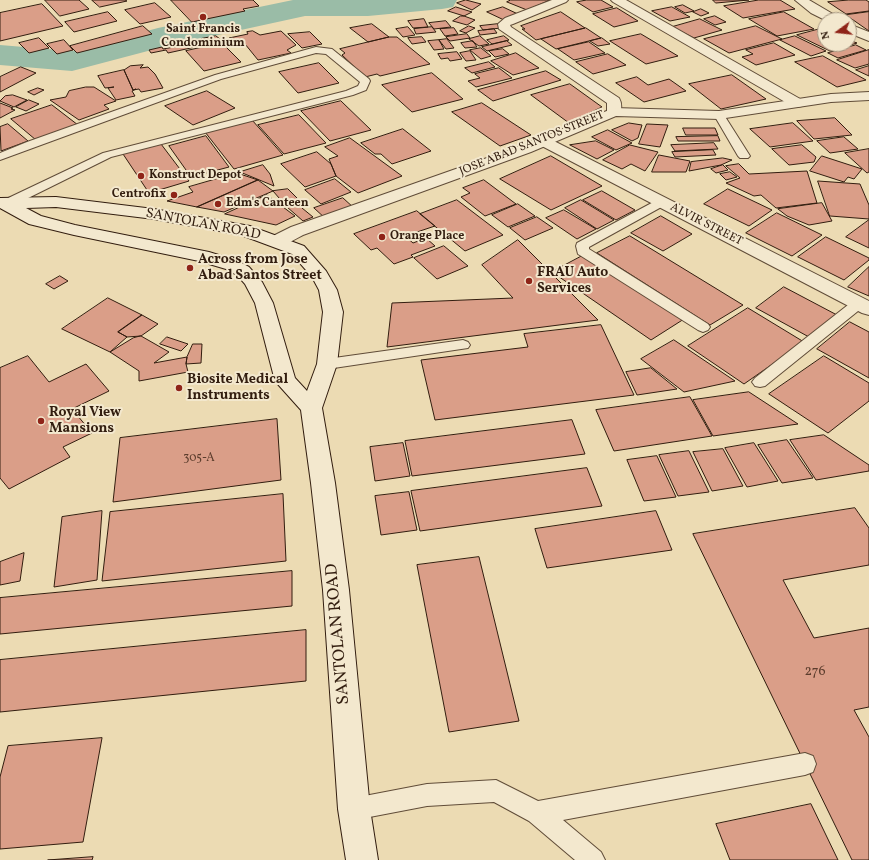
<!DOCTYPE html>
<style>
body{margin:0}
#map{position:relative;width:869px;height:860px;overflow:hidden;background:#ecdbb3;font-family:Vollkorn,serif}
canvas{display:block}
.north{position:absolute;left:817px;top:12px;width:40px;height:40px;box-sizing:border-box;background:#f3e8ce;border:1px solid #a69782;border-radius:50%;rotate:255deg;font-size:11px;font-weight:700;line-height:16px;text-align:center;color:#321d0f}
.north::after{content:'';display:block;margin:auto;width:14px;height:18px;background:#8f2418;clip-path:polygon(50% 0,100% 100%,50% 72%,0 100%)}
</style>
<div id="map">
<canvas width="869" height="860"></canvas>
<div class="north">N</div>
</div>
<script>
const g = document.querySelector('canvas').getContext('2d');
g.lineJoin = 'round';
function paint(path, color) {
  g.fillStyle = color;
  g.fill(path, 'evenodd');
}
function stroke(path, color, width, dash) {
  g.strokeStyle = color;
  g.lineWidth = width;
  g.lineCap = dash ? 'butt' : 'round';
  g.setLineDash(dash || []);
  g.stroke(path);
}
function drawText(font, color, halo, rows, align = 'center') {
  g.font = font + ' Vollkorn,serif';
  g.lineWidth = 4;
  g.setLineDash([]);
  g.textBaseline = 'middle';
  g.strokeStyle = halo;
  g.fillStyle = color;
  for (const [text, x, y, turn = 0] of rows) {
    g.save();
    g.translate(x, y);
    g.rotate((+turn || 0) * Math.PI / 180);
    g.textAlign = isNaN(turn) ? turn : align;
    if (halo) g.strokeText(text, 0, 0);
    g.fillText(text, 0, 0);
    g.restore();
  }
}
const river = new Path2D(`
 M293,0H457L453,7L442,9L368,16H305L163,47L72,71L0,65V45L72,51L158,28Z`);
const building = new Path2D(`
 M45,0H79L89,9L60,16Z
 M92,0H125L127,1L100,7Z
 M171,0H253L259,6L243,9L245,11L192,22Z
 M466,0L481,4L472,10L457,3Z
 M511,0H550L527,10L507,2Z
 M587,0H601L613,7L593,12L577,2Z
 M713,0H749L716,3Z
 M759,0H780L795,9L743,18L724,6Z
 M849,0H866L869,2V11L846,14L828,2Z
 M155,3L171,17L140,24L125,10Z
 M42,4L63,26L0,41V13Z
 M683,5L694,11L685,13L675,7Z
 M456,7L472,12L464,16L448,11Z
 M503,7L520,15L504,20L487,12Z
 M672,7L690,17L670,21L652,11Z
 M617,8L638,21L614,27L593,14Z
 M701,9L709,13L701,16L693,12Z
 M108,12L117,21L74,32L65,22Z
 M561,12L585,28L536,40L522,29H525L521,26Z
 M784,12L814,29L777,36L749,19Z
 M869,12V31L846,15Z
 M461,16H464L475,20L467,25L453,21Z
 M715,16L726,22L715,25L704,19Z
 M424,19L428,27L413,28L408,21Z
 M700,19L722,30L694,38L672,27Z
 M446,21L451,27L434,29L429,23Z
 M372,24L389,37L368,42L350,28Z
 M498,24L501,28L483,30L480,26Z
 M143,26L152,34L77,53L70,46Z
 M469,26L475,28L466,33L460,31Z
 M756,26L782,39L729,53L704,39Z
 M408,27L415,35L403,37L396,29Z
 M432,27L436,32L416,34L414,29Z
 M454,28L458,34L445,36L440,29Z
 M586,28L601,38L556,49L541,39Z
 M824,28L825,44H849V40L857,43L830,51L797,35Z
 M494,29L497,33L480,35L478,31Z
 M253,31L260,35L281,31L296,45L287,50L291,53L258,60L245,44L235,46L229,38L248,34L247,32Z
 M310,32L322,44L302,48L288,34Z
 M467,34L470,38L450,41L446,37Z
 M641,34L678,56L646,64L610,41Z
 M216,36L220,39L218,42L168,53L166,50L151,53L149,50L162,47L163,49L196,43L200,39Z
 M480,36L489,44L479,46L469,39Z
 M504,36L509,40L492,44L487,40Z
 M795,36L826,51L811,56L780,40Z
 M389,37H397L430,64L380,76L377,74L365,77L342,55L345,53L340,49Z
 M422,37L426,42L412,44L408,38Z
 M39,38L49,48L29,53L19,43Z
 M602,38L610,44L598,46L590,41Z
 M447,39L454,48L446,49L439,40Z
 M64,40L73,50L57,54L47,44Z
 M439,40L444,49L434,50L428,41Z
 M473,41L477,47L465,48L461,43Z
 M507,41L512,45L487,51L482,47Z
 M589,42L605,53L574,60L558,49Z
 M222,43L241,62L204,71L186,51Z
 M774,43L795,55L756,65L742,57L753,54L746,50Z
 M856,45L866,50L838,58L828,53Z
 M481,48L491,56L481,59L470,50Z
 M503,49L509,54L495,57L489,51Z
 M869,50V64L855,68L837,60Z
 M470,51L476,60L466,61L460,53Z
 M457,52L462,59L450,61L448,58L441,59L438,54Z
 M516,53L539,68L513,75L491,61Z
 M608,54L626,65L593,74L576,62Z
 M823,56L866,80L837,87L795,62Z
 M489,62L495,67L472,73L465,68Z
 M319,63L339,83L298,93L279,72Z
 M143,65L140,68L148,67L155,74L163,88L141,92L139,89L133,90L124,70L130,66Z
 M869,66V76L856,70Z
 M21,67L36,73L0,92V77Z
 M499,68L512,78L476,87L468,81L480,78L475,74Z
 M124,70L133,90L136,89L132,91L135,96L116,100L108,88L114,87L105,88L98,76Z
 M546,71L561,80L493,101L478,90Z
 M432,73L463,99L412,112L382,85Z
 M732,75L766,99L721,109L689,84Z
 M637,77L648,85L669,79L686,91L644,102L616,83Z
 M570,84L602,107L569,123L531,95Z
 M86,87H94L116,101L104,105L109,109L79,120L50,100L66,97L69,91Z
 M38,88L44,90L34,95L28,92Z
 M207,91L235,108L193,125L165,106Z
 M13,95L27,100L14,107L0,101L5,96Z
 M29,100L39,104L26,111L16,107Z
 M341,101L371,130L330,141L301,111Z
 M0,103L13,108L11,109L15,110L0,118Z
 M482,103L531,135L500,146L452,112Z
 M52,105L78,125L36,140L11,119Z
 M299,115L326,143L284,154L258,125Z
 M835,118L852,135L814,139L797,121Z
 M252,120L283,155L234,169L205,132Z
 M629,123L642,125L638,138L632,141L612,130Z
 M793,123L813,141L770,147L750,129Z
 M8,124L28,141L1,151L0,127Z
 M647,124L668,125L660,147L639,144Z
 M683,128H715L718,135H686Z
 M403,129L431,151L392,164L381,154H375L361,143Z
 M608,130L632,143L616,150L592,137Z
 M206,136L229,167L191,177L169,146Z
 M718,136L720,141H678L676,137Z
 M844,137L858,149L830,153L817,141Z
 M350,138L402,176L358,193L336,176L329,159L338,156L325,147Z
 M596,141L614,150L597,159L570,145Z
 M714,143L718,149L675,151L671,145Z
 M161,144L189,181L149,193L123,154Z
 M630,145L658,152L645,171L631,164L622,169L603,160Z
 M802,145L816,157L814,162L789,165L772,149Z
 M869,149V172L867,173L845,153Z
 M713,150L716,155L675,157L672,152Z
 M317,152L331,164L336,176L305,187L281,164Z
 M659,155L690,161L686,172H652Z
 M551,156L602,186L551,210L500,179Z
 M822,156L862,169L854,179L848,177L844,182L810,171Z
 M723,158L732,160L721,165L689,171L691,162Z
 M739,164L749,174L807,171L817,203L776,208L761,195L754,196L726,183L740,178L726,166Z
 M263,165L270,174L274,186L240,172Z
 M723,165L728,170L716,173L711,169Z
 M730,172L737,177L726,180L720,174Z
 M237,173L258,180L197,207L167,201L193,192L189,187Z
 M335,179L351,192L321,204L305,190Z
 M258,180L273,191L224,212L197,207Z
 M484,180L516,204L485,216L461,197L470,193L463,188Z
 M818,181L860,184L869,205V219L830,216Z
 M288,189L300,201L286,206L273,191Z
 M728,189L772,210L749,226L704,204Z
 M602,191L635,210L616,220L583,200Z
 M267,195L295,216L276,225L225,214Z
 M343,198L354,208L326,219L314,208Z
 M457,200L503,235L465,251L420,214Z
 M581,200L614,220L597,229L565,208Z
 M300,201L305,205L302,208L313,217L303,221L287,207Z
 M822,203L832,221L809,225L787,216L778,209Z
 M518,204L535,216L508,227L492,215Z
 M564,210L596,229L577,239L546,218Z
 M417,211L435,226L405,236L413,243L426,238L435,246L411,255L413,257L394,264L377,248L371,250L354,234Z
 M777,213L822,235L792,256L746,233Z
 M661,216L692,234L663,251L631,233Z
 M537,217L553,228L525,240L510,228Z
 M869,220V248L846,237Z
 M630,236L743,305L710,325L597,253Z
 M826,237L869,258V260L844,280L798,257Z
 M518,240L598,320L387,347L392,303L513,298L482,265Z
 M444,246L468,266L437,279L414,258Z
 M584,255L684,319L651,340L552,272Z
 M869,267V296L848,287Z
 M60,276L68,281L54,289L46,284Z
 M784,287L837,315L809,337L756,308Z
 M108,298L142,315L118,332L127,337L110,352L62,329Z
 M748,308L804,342L744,384L688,346Z
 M142,315L158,324L141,336L127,337L118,332Z
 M850,322L869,332V378L817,349Z
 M601,325L634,395L435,420L421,360L528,347L524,334Z
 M141,336L169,352L154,363L187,357L186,364L188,372L139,381V371L110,352L133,338Z
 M167,337L188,344L181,351L160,344Z
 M674,340L735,381L684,392L641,359Z
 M193,344H202L201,363L186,364L187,357Z
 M28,356L49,382L86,364L109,391L72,409L92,433L63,447L70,457L9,489L0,478V368Z
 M824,356L869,383V401L828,433L769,394Z
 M651,368L677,389L637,395L626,372Z
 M749,392L798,424L713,436L693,400Z
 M690,397L712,436L614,451L596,410Z
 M277,419L281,480L113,502L120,438Z
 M572,420L585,454L412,476L405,441Z
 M824,435L869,465V471L816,480L790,440Z
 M787,440L813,478L782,483L758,445Z
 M403,443L410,476L375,481L370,447Z
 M754,443L778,481L747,487L725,448Z
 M723,449L743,486L712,491L693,452Z
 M689,451L709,492L678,496L659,455Z
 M657,456L676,497L644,501L627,460Z
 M587,468L602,506L420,531L411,491Z
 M409,492L417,530L381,535L375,496Z
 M283,494L286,561L102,581L110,512Z
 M855,508L869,528V565L783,580L814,638L869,628V707L854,710L869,737V860H852L693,534Z
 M102,511L97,580L54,587L62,517Z
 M656,511L672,550L547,568L535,529Z
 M24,553L20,581L0,585V562Z
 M479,557L519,721L449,732L417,565Z
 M292,571V606L0,634V598Z
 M306,630V681L0,712V660Z
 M102,738L83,842L0,849V777L8,746Z
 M811,804L838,860H730L716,824Z
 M93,857L92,860H48Z`);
const service = new Path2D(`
 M316,47L332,49L369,79L370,81L366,90L353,95L111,157L10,207H2L0,204L2,201L103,153L346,91L358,86L360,82L326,54L316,53L221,79L0,160V153L27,142L215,75Z
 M719,112L724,115L750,156L748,158H740L738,156L714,115Z
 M661,198L665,199L667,202L665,205L589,247V249L708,324L710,327L708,330L703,332L698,330L578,254L576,246L577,243Z
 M858,300L863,301L865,304L863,307L765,386L760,387L755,386L752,382L755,378L853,301Z
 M463,340L468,342L470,345L468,348L327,369L322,368L320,364L322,360L327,359Z
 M805,753L813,756L816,764L813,772L805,775L563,820L601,852L605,860H575L529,821L494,802L427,806L354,820L346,817L343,809L346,801L354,798L427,784L496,780L538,801Z`);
const minor = new Path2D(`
 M552,0H568L566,2L513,24L510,25L511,27L619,98C622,103 622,110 619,115L614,116L609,115L607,112V103L499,29L498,24L505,18Z
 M611,0H626L802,100L804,103L802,106L797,107L792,106L613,2Z
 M795,0H809L838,17L840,20H825L811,13Z
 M849,24L869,32V41L849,33Z
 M543,136L548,138L869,301V315L862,313L538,144L535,141L538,138Z`);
const tertiary = new Path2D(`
 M869,92V100L831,102L719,119L616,116L531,152L303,235C293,240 283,248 271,245L268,241L271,237L291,227L521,146L614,108L719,111L831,94Z`);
const secondary = new Path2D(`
 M56,197L154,209L250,226L304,246L326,271L337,290L343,312L337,364L322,408L335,483L349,590L370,809L378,860H346L338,809L323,590L311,483L301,410L275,381L255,303L245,284L237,275L226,269L199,261L74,235L29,224L0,208V198ZM56,207L154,219L241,235L292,254L312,277L319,290L323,312L317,364L307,391L295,378L273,303L262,282L249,267L238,261L209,252L75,225L41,216L26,208Z`);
const markers = [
 [203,17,4,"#8f2418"],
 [141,176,4,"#8f2418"],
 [174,195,4,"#8f2418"],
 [218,204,4,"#8f2418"],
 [382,237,4,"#8f2418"],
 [190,268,4,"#8f2418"],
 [529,281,4,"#8f2418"],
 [179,388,4,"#8f2418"],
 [41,421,4,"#8f2418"]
];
const farPoinames = [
 ["Saint Francis",203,30,"center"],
 ["Condominium",203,44,"center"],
 ["Konstruct Depot",149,176],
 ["Centrofix",166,195,"right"],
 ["Edm's Canteen",226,204],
 ["Orange Place",390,237]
];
const farStreetnames = [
 ["JOSE ABAD SANTOS STREET",532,144,-22],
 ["ALVIR STREET",706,225,27]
];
const numberNames = [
 ["305-A",199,459]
];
const streetNames = [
 ["SANTOLAN ROAD",203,225,11]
];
const poiNames = [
 ["Across from Jose",198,260],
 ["Abad Santos Street",198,276],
 ["FRAU Auto",537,273],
 ["Services",537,289],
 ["Biosite Medical",187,380],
 ["Instruments",187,396],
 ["Royal View",49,413],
 ["Mansions",49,429]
];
const nearNumbernames = [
 ["276",815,672]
];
const nearStreetnames = [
 ["SANTOLAN ROAD",339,634,-95]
];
paint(river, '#9abca7');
paint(building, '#da9e88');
stroke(building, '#321d0f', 1);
stroke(service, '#604c38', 2);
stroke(minor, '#604c38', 2);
stroke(tertiary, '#604c38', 2);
stroke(secondary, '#321d0f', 2);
paint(service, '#f3e8ce');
paint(minor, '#f3e8ce');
paint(tertiary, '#f3e8ce');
paint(secondary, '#f3e8ce');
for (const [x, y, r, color] of markers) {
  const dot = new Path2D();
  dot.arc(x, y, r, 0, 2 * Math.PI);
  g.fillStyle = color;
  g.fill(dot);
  stroke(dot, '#f3e8ce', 1.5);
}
drawText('bold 12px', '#321d0f', '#f3e8ce', farPoinames, 'left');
drawText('12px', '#321d0f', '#f3e8ce', farStreetnames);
drawText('12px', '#5c3d2d', null, numberNames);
drawText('14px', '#321d0f', '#f3e8ce', streetNames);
drawText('bold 14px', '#321d0f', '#f3e8ce', poiNames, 'left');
drawText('14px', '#5c3d2d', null, nearNumbernames);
drawText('17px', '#321d0f', '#f3e8ce', nearStreetnames);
</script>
